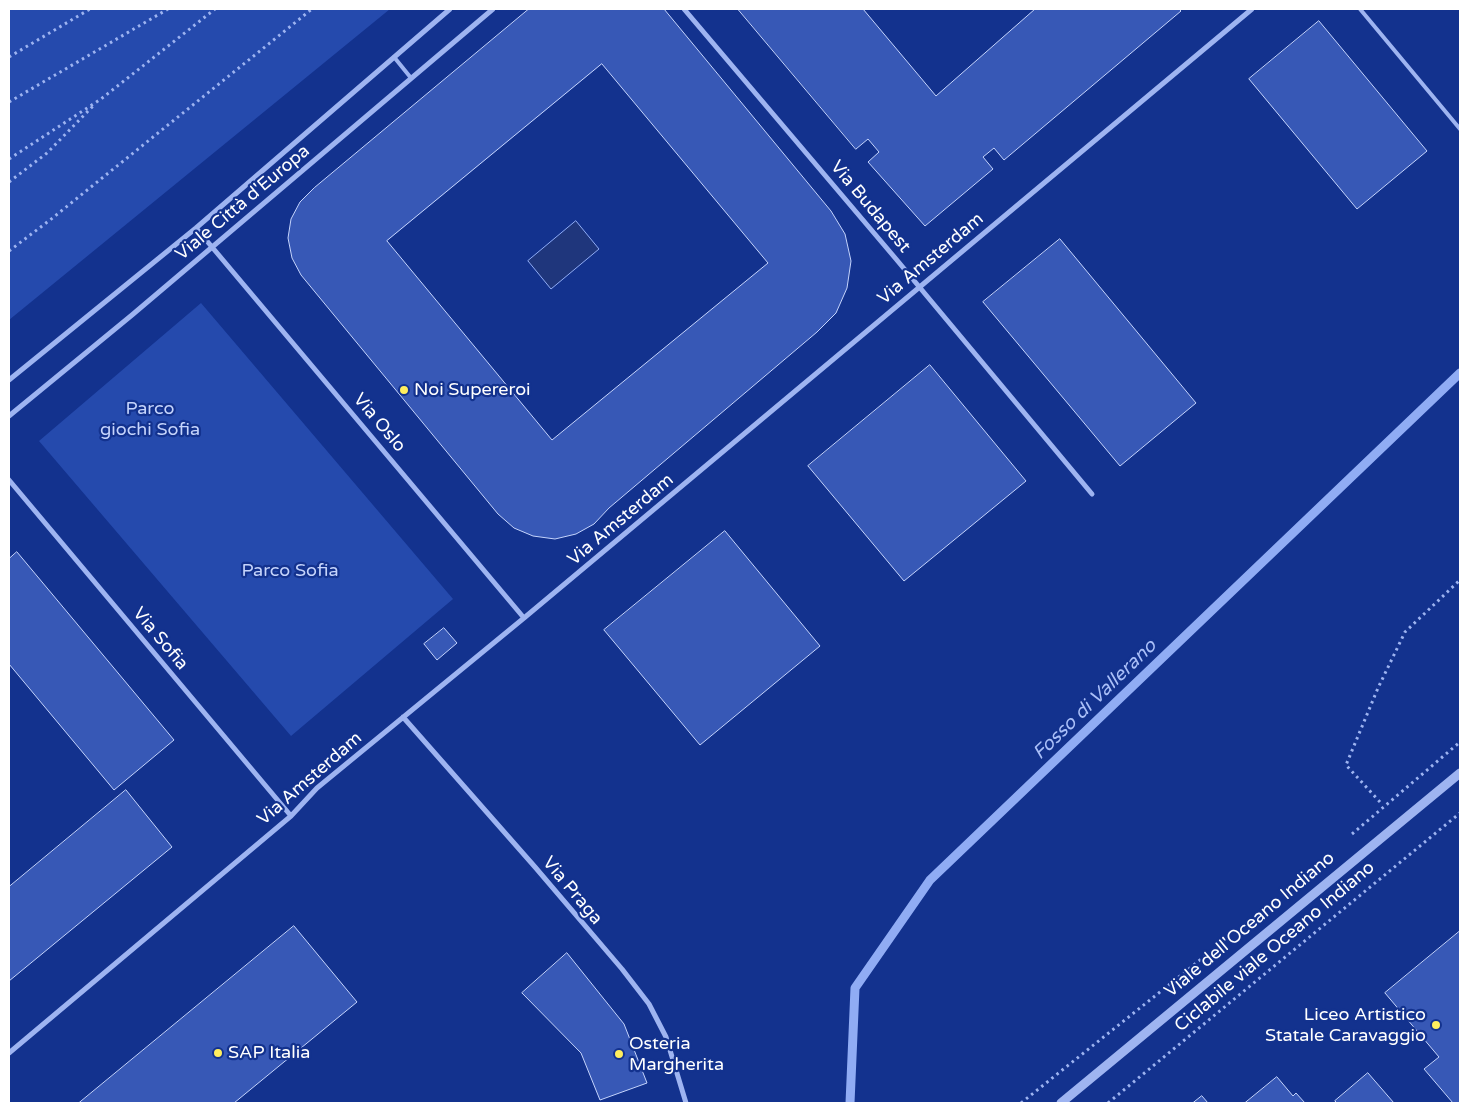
<!DOCTYPE html>
<meta charset="utf-8">
<style>
body{margin:0}
#map{position:relative;width:1469px;height:1112px;overflow:hidden;background:#13328e;font-family:"Varela Round",sans-serif}
canvas{display:block}
.frame{position:absolute;inset:0;border:10px solid #fff;pointer-events:none}
</style>
<div id="map">
<canvas width="1469" height="1112"></canvas>
<div class="frame"></div>
</div>
<script>
const g = document.querySelector('canvas').getContext('2d');
g.lineJoin = 'round';
function paint(path, color) {
  g.fillStyle = color;
  g.fill(path, 'evenodd');
}
function stroke(path, color, width, dash) {
  g.strokeStyle = color;
  g.lineWidth = width;
  g.lineCap = dash ? 'butt' : 'round';
  g.setLineDash(dash || []);
  g.stroke(path);
}
function drawText(font, color, halo, rows, align = 'center') {
  g.font = font + ' "Varela Round",sans-serif';
  g.lineWidth = 4.5;
  g.setLineDash([]);
  g.textBaseline = 'middle';
  g.strokeStyle = halo;
  g.fillStyle = color;
  for (const [text, x, y, turn = 0] of rows) {
    g.save();
    g.translate(x, y);
    g.rotate((+turn || 0) * Math.PI / 180);
    g.textAlign = isNaN(turn) ? turn : align;
    if (halo) g.strokeText(text, 0, 0);
    g.fillText(text, 0, 0);
    g.restore();
  }
}
const green = new Path2D(`
 M9,9H390L9,320Z
 M201,303L453,599L291,736L39,441Z`);
const water = new Path2D(`
 M576,221L599,249L551,289L528,261Z`);
const stream = new Path2D(`
 M850,1103L855,988L930,880L1460,373`);
const building = new Path2D(`
 M529,9H664L831,211L845,234L851,261L847,288L836,313L817,332L609,508L594,524L576,534L555,539L533,536L514,528L498,514L301,275L292,258L288,238L291,219L300,202L314,188ZM602,64L768,263L552,440L387,241Z
 M738,9H863L936,96L1035,9H1179L1181,11L1004,160L994,148L983,157L993,169L925,226L868,162L879,152L868,139L856,149Z
 M1319,21L1427,151L1357,209L1249,79Z
 M1060,239L1196,403L1120,466L983,302Z
 M930,365L1026,481L904,581L808,466Z
 M725,531L820,646L700,745L604,630Z
 M17,552L174,740L114,790L9,664V559Z
 M444,628L457,643L437,660L424,644Z
 M126,790L172,847L9,981V887Z
 M294,926L357,1002L234,1103H79Z
 M1460,931V1101L1458,1103H1453L1424,1069L1439,1057L1385,993Z
 M567,953L624,1024L647,1083L600,1100L581,1053L522,993Z
 M1368,1073L1394,1103H1337L1335,1101Z
 M1277,1077L1293,1096L1296,1093L1305,1103H1245Z
 M1202,1096L1208,1103H1193Z`);
const path = new Path2D(`
 M9,57L90,9
 M9,102L168,9
 M9,159L101,99L215,9
 M9,182L47,153L95,104
 M9,251L50,220L312,9
 M1380,802L1346,765L1378,688L1405,632L1460,580
 M1352,834L1460,742
 M1021,1103L1205,956
 M1108,1103L1460,813`);
const service = new Path2D(`
 M1360,9L1460,129
 M394,57L411,78`);
const minor = new Path2D(`
 M684,9L896,259L1092,494
 M196,228L524,618
 M9,380L196,228L450,9
 M9,416L132,315L493,9
 M9,480L291,816
 M403,717L535,867L622,969L649,1004L666,1037L686,1103
 M9,1053L291,816L317,788L524,618L1252,9`);
const tertiary = new Path2D(`
 M1061,1103L1460,773`);
const markers = [
 [404,390,5,"#ffee5e"],
 [1436,1025,5,"#ffee5e"],
 [218,1053,5,"#ffee5e"],
 [619,1054,5,"#ffee5e"]
];
const streetNames = [
 ["Viale Città d'Europa",243,203,-40],
 ["Via Budapest",870,207,50],
 ["Via Amsterdam",931,259,-40],
 ["Via Oslo",379,423,50],
 ["Via Amsterdam",621,520,-40],
 ["Via Sofia",160,639,50],
 ["Via Amsterdam",310,779,-41],
 ["Via Praga",572,891,50],
 ["Viale dell'Oceano Indiano",1250,925,-40],
 ["Ciclabile viale Oceano Indiano",1275,947,-40]
];
const poiNames = [
 ["Noi Supereroi",414,390],
 ["Liceo Artistico",1426,1015,"right"],
 ["Statale Caravaggio",1426,1036,"right"],
 ["Osteria",629,1044],
 ["Margherita",629,1065],
 ["SAP Italia",228,1053]
];
const parkNames = [
 ["Parco",150,409],
 ["giochi Sofia",150,430],
 ["Parco Sofia",290,571]
];
const waterNames = [
 ["Fosso di Vallerano",1095,700,-44]
];
paint(green, '#254aad');
paint(water, '#1f367c');
stroke(water, '#90acf4', 1);
stroke(stream, '#90acf4', 9);
paint(building, '#3758b6');
stroke(building, '#c5d4fc', 1);
stroke(path, '#9eb4f1', 3, [2.5, 4]);
stroke(service, '#9eb4f1', 4);
stroke(minor, '#9eb4f1', 5);
stroke(tertiary, '#9eb4f1', 9);
for (const [x, y, r, color] of markers) {
  const dot = new Path2D();
  dot.arc(x, y, r, 0, 2 * Math.PI);
  g.fillStyle = color;
  g.fill(dot);
  stroke(dot, '#13328e', 2);
}
drawText('18px', '#fff', '#13328e', streetNames);
drawText('18px', '#fff', '#13328e', poiNames, 'left');
drawText('18px', '#c5d4fc', '#13328e', parkNames);
drawText('italic 19px', '#aabff8', '#13328e', waterNames);
</script>
